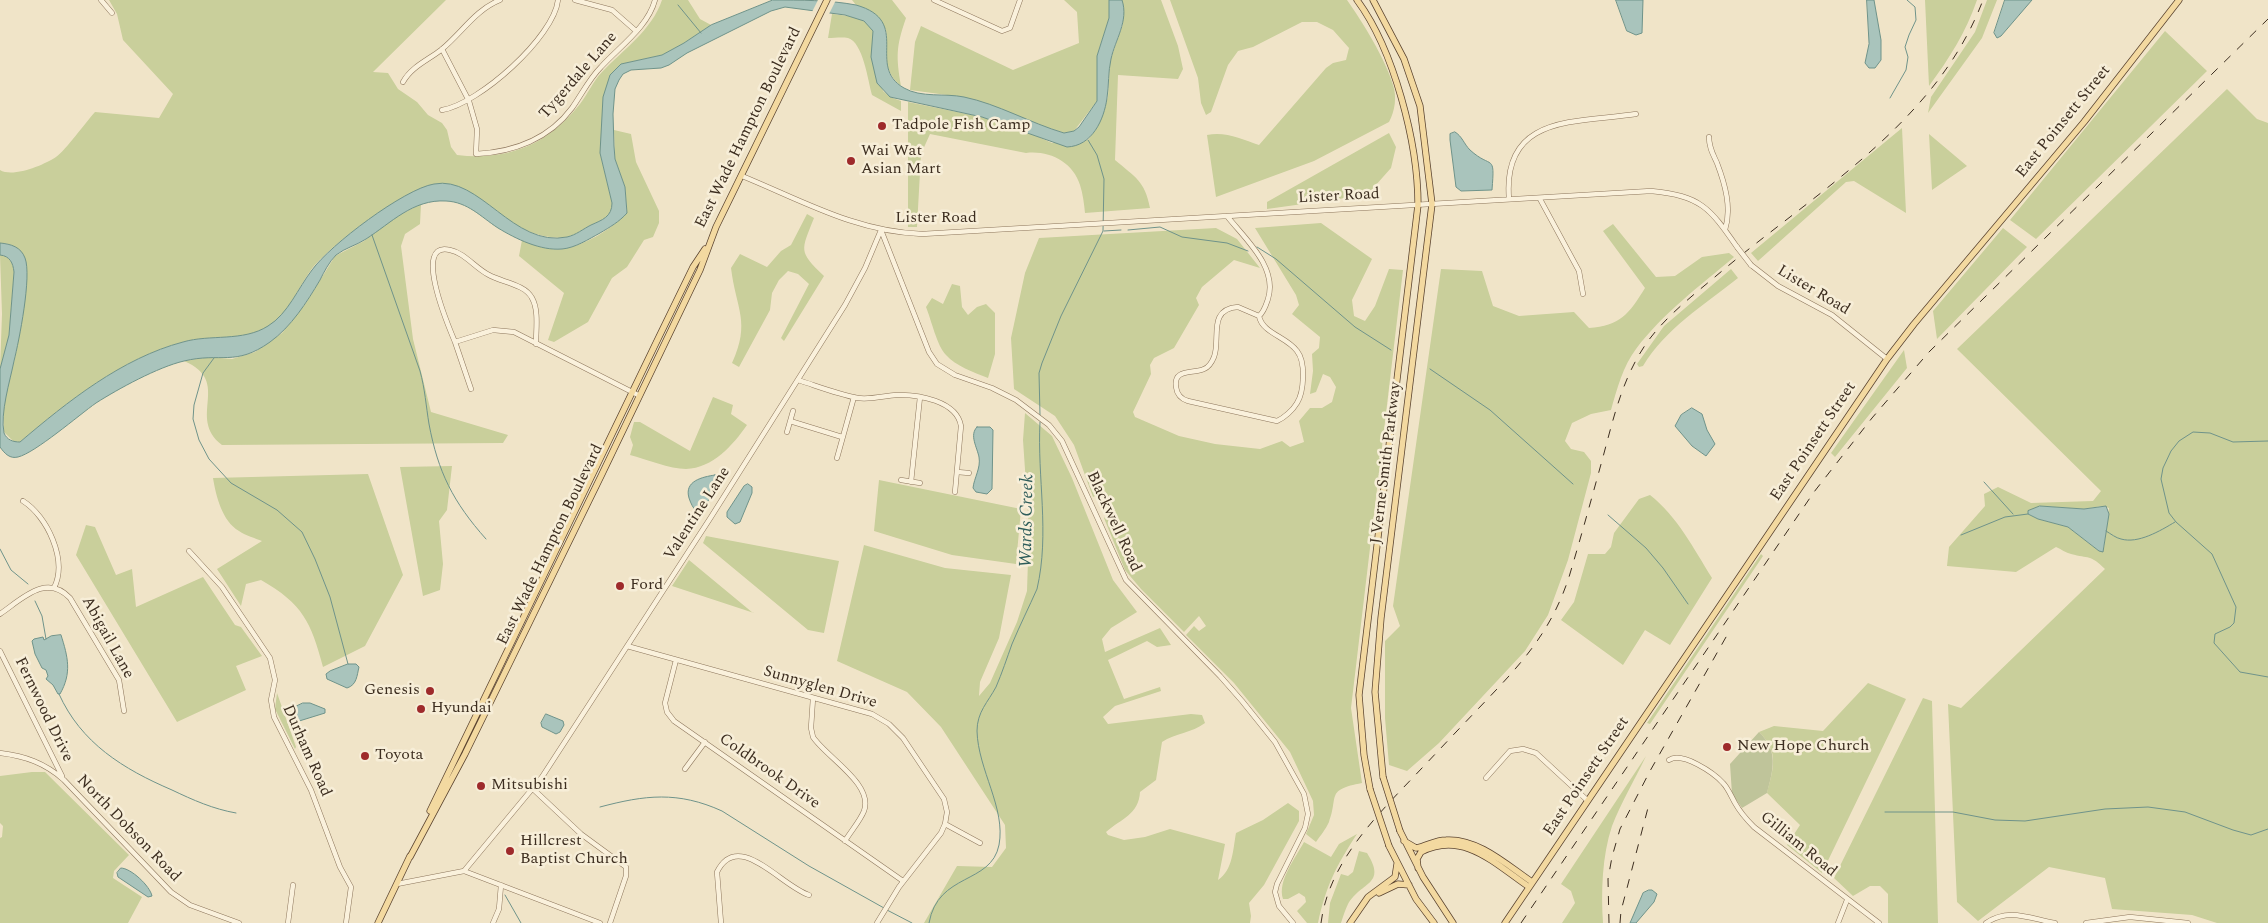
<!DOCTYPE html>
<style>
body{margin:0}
canvas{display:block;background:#f0e4c8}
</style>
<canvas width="2268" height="923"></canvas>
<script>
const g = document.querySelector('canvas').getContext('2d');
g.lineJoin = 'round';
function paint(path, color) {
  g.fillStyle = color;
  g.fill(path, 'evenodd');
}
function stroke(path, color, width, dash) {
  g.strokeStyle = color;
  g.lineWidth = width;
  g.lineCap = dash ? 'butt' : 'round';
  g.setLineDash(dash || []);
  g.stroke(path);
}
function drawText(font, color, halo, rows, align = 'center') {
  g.font = font + ' Spectral,serif';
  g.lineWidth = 5;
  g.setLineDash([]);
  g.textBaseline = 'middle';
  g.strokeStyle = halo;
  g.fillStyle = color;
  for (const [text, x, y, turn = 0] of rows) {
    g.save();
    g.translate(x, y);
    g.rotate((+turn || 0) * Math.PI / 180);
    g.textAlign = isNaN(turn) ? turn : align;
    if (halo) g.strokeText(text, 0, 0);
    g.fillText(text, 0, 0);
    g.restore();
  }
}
const green = new Path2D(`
 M109,0H446L373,72L388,73L398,89L417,102L428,115L442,123L447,130L451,147L457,155C509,161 548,144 580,104C588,94 593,81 602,72C623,50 652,30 662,0H688L700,19L711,25L684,43L662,55L621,64L610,75L600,153L612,203C612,217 602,220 591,225C583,229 576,235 567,237C550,240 524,232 510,222C500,215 492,206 483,201C475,196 467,193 459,189C451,186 443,182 434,184C404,190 330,245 311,270C298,288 288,314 268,327C242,342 210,334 183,342C122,358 67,402 20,442H14L4,432L3,401L14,362L24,302L27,269L9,244L0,243V170C13,178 44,165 56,157C66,150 85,123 95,112L159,118L173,94L123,40L117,14Z
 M852,0H892L906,18C896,47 896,56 901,86C880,68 889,54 886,30L868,10L856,5Z
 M1064,0H1109V18L1097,56V101L1074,131L1064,133L947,95L910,90L915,42L921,26L1013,70L1079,43L1077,12Z
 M1122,0H1161L1178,46L1183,69L1178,79L1118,75L1115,160C1135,177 1145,181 1150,208L1085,213C1084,204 1083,194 1080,185C1073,162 1049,150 1026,153L930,134L921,154L917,227H908V102L982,117L1023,130L1052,143L1088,140L1096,129L1108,97L1110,61L1123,24Z
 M1170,0H1347C1362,21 1386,60 1393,85C1397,97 1395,111 1389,122L1314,161L1216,197L1207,135C1225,131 1242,139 1259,145L1326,68L1333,63L1346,60L1349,48L1333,30L1317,22H1302L1253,47L1238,51L1228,65L1211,112L1206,115L1201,103L1198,78Z
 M1925,0H1977C1966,32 1949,59 1929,86Z
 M1987,0H1997L1982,38L1928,113L1931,97L1975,32Z
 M832,14C847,16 865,16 873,31L883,91L890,97L901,101V111L872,95C868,81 863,42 848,38C842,37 834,38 828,38Z
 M2165,31L2207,71L2036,239L2010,220Z
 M2227,89L2257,119L2268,123V923H2217L2192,915L2112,909L2105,878L2049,867L1978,921L1957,902L1948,704L1961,708L2105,569C2090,554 2089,559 2071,554C2066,553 2061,549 2056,547L2016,572L1947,566L1949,547L1985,506L1984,494L1998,487L2031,503L2093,501L2101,491L1957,349ZM2040,506L2084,509L2102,506L2109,508L2104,547L2099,551L2068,527L2038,519L2028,514Z
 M1902,128L1906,213L1854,181L1846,182L1758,261L1751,253Z
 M614,130L631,134L636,162L659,211V223L653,237L644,240L627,267L612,278L588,322L554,342L548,340L564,293L519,256L522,240C534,245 550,251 563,249C585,245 613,229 627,212L625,187L615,159Z
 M1389,133L1396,147L1391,168L1367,195L1267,209V202Z
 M1929,134L1967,166L1932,190Z
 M421,204L420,224L405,234L401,246L413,339L431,412L508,435L503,443L222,445C186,417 233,382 184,361L208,357L232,359L255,352L282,333L306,303L335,256L364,241L394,218Z
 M807,214L814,218C801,251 798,251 824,276L784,341L781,338L809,284L798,274L788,271L779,280L772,293L770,310L739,367L732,363C751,322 736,309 731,268L740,254L767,267L781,251L791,245Z
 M1321,223L1372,259L1352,300L1354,316L1365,321L1375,306L1389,269L1403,270L1351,708L1362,783C1325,790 1339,796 1329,822C1326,829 1320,836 1316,842L1306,834L1314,815L1313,801L1290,752L1234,683L1186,635L1194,626L1199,631L1206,626L1199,616L1184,632L1141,589L1125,570L1104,518L1115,510L1105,491L1093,497L1074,445L1055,416L1014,389L1011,338L1025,273L1039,238L1216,228L1237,239L1260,268L1234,260L1202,287L1196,298L1199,305L1174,348L1154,358L1150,365L1151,374L1133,412L1135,417L1179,436L1215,444L1260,449L1282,441L1290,447L1304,442L1299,421L1310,408H1322L1332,402L1336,387L1330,377L1323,374L1316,392L1310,394L1313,371L1312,354L1319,348L1320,337L1292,314L1299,305L1296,295L1255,228Z
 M1613,224L1656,277L1675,276L1702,257L1729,253L1734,257C1700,286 1663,313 1636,349C1623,366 1617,389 1611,410L1591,414L1572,423L1565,441L1571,449L1584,452L1591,461V473L1568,560L1548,615L1525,651L1439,743L1407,771L1389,765L1385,718V641L1400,626L1393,606L1441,269L1482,271L1493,306L1519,316L1574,312L1589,328C1620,326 1629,314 1645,288L1603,231Z
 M2003,228L2027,247L1937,339L1933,311Z
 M0,255C10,256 13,263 14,272L9,335L0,369L2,314Z
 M1731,269L1738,278C1704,305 1665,329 1643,366L1639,367L1637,364L1664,326Z
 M952,284L960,286L962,307L968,315L977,307L986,304L995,313V354L988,378C973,372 956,366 946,355C937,346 931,319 926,307L932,298L943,304Z
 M1904,350L1907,368L1835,457L1831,453Z
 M713,397L733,405L731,414L747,425C733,445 713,468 686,469C670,469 646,459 630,455L633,445L630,437L634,422H640L690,451Z
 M1025,413L1052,436L1072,478L1113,580L1137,612L1111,628L1102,639L1105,652L1160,628L1171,645L1157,647L1147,641L1108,660L1124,699L1160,687L1161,691L1115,706L1103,717L1108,724L1191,714L1202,715L1205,723C1192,733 1175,733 1162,742L1156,780L1140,792C1139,814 1121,819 1106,832L1108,835L1124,840L1145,837L1170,829L1225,844L1218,880C1233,870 1233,849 1236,833L1263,820L1288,803L1299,811V821L1264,885L1249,903L1251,916L1250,923H924L957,866L992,867L1006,848L1005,825L941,727L907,692L837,661L864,545L945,568L1011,575L999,638L980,682L979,696L990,683L1017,622L1027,591L1029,529L1023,440Z
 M452,466L447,510L439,521L443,564L440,590L423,596L400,467Z
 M368,474L403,575L365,646L323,667C311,622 303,604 261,580L246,584L241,606L217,569L262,541C255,538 246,536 239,531C222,521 216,496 213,478Z
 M879,480L1021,509L1016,564L952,555L874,531Z
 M1650,495C1677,516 1694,549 1712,578L1670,645L1645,630L1623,665L1561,620L1574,602L1588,554H1605L1611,547L1614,533L1639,499Z
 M86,525L95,527L116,575L132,569L136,607L203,577L235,625L241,627L262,656L236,666L246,690L177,722L76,555Z
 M706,536L839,561L824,633L808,630L703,543Z
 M1761,554L1763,556L1650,724L1647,723Z
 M689,560L753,613H754L672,586Z
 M1868,683L1906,699L1822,873L1787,845L1800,825L1767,793C1773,769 1780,752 1759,732L1774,726L1823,731Z
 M277,693L296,747L295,749L275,709Z
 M1923,698L1932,701L1938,923H1888V894L1880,886H1870L1853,896L1834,878Z
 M1646,756C1635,779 1621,803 1612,826C1602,856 1601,892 1603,923H1562L1575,903L1571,891L1561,884Z
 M32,772H45L129,855L114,871L113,878L142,897L128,923H0V838L2,837L3,826L0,823V776Z
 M1357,834C1336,866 1326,886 1318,923H1307L1297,911L1306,902L1305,897L1299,893L1288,899H1283C1277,881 1296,857 1304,842L1331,857L1339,844Z
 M1359,851L1367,853C1387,885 1362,881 1348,904C1345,910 1343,917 1341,923H1328L1330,903L1341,874L1348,876L1353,872Z`);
const cemetery = new Path2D(`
 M1759,732C1779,751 1773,770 1767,793L1742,808L1732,794L1730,764Z`);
const water = new Path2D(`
 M773,0C800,0 830,0 856,5C913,21 865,66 904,88C921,98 945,93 964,97C998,104 1030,123 1064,133L1074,131L1079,127L1097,101V56L1109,18V0H1122C1129,21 1115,40 1111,59C1108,72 1109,85 1107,98C1104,120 1092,146 1067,147L982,117L890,97L877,83L871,57L873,31L864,21L845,15L785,7L771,11L687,53L669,65L661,68L631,70L623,74L619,80L615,89L613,114L614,146L615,159L625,187L627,213C619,222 610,227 600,233C589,239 575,248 562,249C541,251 516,239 498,228C481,217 468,202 446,201C413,199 391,223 366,239C357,245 345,248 336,255C329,262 324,272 320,280C307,302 291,327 270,342C235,367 221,352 184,361C158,367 118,389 96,403C79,415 35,453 18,457C10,459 5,454 0,447V369L9,335L14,272C13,263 10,256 0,255V243C11,244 21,247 25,258C32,276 19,341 14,361C10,381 0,413 4,433C7,440 13,442 20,442C67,402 122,358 183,342C210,334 243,342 268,326C288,314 298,288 312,270C330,245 404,189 434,184C480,175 513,248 567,237C576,235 583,229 591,225C602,220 612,217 612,203L600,153L603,97L610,75L621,64L662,55L684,43L711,25Z
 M1616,0H1643L1642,33L1636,35L1627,31Z
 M1867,0H1874L1881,40V60L1875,68H1869L1865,63L1869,44Z
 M2005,0H2032L2001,36L1997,38L1994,33Z
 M1455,132C1462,136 1464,144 1470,150C1492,170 1495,152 1492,190L1461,191L1456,187L1450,140V134Z
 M1692,408L1702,414L1707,430L1715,444L1706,456L1692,446L1675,426L1681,415Z
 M977,427H990L993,430L992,489L987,494L976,492L973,488C974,478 981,468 979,457C977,447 969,435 977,427Z
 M715,475L717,476C719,487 706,507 697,512C693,508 691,504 689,498C684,481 702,477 715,475Z
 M748,484L752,487V493L740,522L735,524L727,517V512L744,486Z
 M2040,506L2084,509L2106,506L2109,514L2103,552L2099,551L2068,527L2038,519L2028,514V511Z
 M61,635C68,657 72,673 60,694H58L53,685L46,679L48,676L46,670L42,668L35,654L32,641L34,639L43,637L44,640L51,636Z
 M348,664H356L359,667C357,675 357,685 347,688L327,679L326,674L330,671Z
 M303,703H310L325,709V713L296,722L292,720L293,708Z
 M546,714L563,721L564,725L560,732L556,734L542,727L541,723Z
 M121,868C131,868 150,886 152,896L148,897L118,877L117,873Z
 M1649,890H1652L1657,894L1654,902L1636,923H1630L1643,893Z`);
const pier = new Path2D(`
 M818,0H836L828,16L811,14Z`);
const stream = new Path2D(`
 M678,5L701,33
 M1890,98L1906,70L1908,57L1905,47L1909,35L1916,20L1915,7L1907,0
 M1128,230L1160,227L1182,237L1227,243L1248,251
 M1104,231L1121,230
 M372,235L420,371C425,389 426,406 429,424C438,472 453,502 486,539
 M1257,247L1276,259L1355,327L1391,350
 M214,358L203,373L194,405L193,419L199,440L209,459L231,483L277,510L302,532L315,559L330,597L348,664
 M1430,369L1490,410L1573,484
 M1040,415L1039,373L1042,363L1061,316L1103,231L1104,179L1097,155L1088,140
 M2268,441L2233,442L2210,433L2193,432L2179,441L2171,451L2163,468L2161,479L2169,513L2176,522L2212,554L2236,607L2234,623L2230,627L2215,634L2214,643L2240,672L2268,677
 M1984,482L2013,514
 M1608,515L1646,548L1663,568L1688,604
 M2106,531C2111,534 2116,538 2121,539C2138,544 2160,531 2175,522
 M1961,535L2005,517L2028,514
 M0,549L11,570L28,584
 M35,601L42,616L46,639
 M59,694C81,743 123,769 172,790C193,800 213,809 236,813
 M600,807C645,795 678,791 722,811L809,866L884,908
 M1885,812H1953L1995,820L2025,821L2105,809L2148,807L2185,812L2233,830L2251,835L2268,829
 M505,895L521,923
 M887,910L912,923
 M929,923C938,872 991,885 999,845C1006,808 978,770 977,731C977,712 988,702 996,687C1002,673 1007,658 1012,644C1020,625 1029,607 1037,589C1050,533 1037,478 1040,422`);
const minor = new Path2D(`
 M101,0L112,13
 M575,0L612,10L636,31
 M934,0L1002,31L1010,28L1020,0
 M442,49L469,101L477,129L476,154C513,152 549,139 572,108C582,94 589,79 601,67C619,47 648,27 655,0
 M403,82C411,67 428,60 441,50C461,34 475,10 500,0
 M442,110C479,104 554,37 558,0
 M1709,137C1709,148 1713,154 1717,163C1725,184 1732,208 1725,230
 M742,176C801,200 856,232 922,234L1651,191C1701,196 1709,207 1737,247
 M1509,199C1502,114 1576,123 1636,114
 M1540,199L1579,271L1583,294
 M1227,216C1245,239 1278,267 1268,299C1266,305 1264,312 1259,316
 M881,230L929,352L937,364L955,375L992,388L1016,400L1049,425L1062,441L1126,580L1220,676L1242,701L1275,742L1304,794L1308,814L1305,828L1277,884L1275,892L1279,906L1293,923
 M1751,265L1778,286L1832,315L1887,359
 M1238,307L1259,316C1262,333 1287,337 1297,351C1306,362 1304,392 1297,403C1293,410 1284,418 1277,421L1188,401C1181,399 1177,395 1176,387C1173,368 1194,374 1204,369C1209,367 1212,362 1214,357C1221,339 1207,309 1238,307Z
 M455,342L471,389
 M536,344C536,330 539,310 532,298C525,284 501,282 489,275C475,268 465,253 450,250C411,240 450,330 455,342L493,330L514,332L638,395
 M798,380C817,386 837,394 858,398C869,400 884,396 896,395C918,394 957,401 961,426L955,492
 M790,421L842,437
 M787,432L793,411
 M837,458L854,397
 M957,472L969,473
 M901,480L920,483
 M911,482L920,397
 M23,501C47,516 68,560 54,588
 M189,551L222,587L270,658L275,680L271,700L274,717L311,790L340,867L351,887L346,923
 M0,614C22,599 46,573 70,598L119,680L124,711
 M627,646L872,714L889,724L903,738L944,799L947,812L945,824L941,833L899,887L877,923
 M0,651L62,776
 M676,660L665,703L667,712L674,721L903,881
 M813,698L811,728L813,737C826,757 874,784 864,811C860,821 851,831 845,841
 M0,753C25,756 45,763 64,780L171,892L190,905L239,923
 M1669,760C1682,751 1714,773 1723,783C1728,788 1731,796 1735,803C1740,812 1747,820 1754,827L1879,923
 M685,769L705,742
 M1486,778L1510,751L1523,749L1536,753L1587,800
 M533,789L581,834L626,867V876L610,923
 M945,824L980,843
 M464,871L542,777L711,517L845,305L865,268L881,230
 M397,884L464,871L600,923
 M288,923L293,885
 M493,923L499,909L501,885
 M721,923L717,872C738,829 781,886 809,895
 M1838,923L1847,900
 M1986,923C2009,907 2031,919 2055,923
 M2086,923L2130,917L2188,923`);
const major = new Path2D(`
 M1357,0C1394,50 1418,143 1418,205L1359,695L1364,755L1370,789
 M1373,0L1404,59L1420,106L1432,204L1381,618L1375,692L1383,777
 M430,811L655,345L693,267L705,249
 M1400,831L1423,877L1453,923
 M1404,841L1416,848C1427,846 1435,840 1446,840C1478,838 1507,865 1532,882
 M1389,846L1416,899L1434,923
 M410,857L465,754L602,474L700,270L716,227L827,0
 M1418,868L1417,859L1421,852C1463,830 1495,864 1529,887
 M1379,893L1398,884L1409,885
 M378,923L410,856
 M1350,923L1368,897L1395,877L1397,864
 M1505,923L1887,359L1914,324L2084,122L2179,0`);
const rail = new Path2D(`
 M1321,923C1328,869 1366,827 1402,789C1427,763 1452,736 1478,709C1518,667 1550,635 1569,577C1581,537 1592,497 1603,457C1614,416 1623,376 1648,341C1668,314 1696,293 1722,271C1817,191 1937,122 1983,0
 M1521,923L1814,492L1872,418L1929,352L2268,19
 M1609,923L1608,879L1612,857L1620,829L1650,771L1730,630
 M1620,923L1621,911L1649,804`);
const minorBridge = new Path2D(`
 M1737,247L1751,265`);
const majorBridge = new Path2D(`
 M1383,777L1400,831
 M1370,789L1389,846`);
const markers = [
 [882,126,5,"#9e2a2b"],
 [851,161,5,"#9e2a2b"],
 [620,586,5,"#9e2a2b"],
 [430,691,5,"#9e2a2b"],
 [421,709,5,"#9e2a2b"],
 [1727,747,5,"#9e2a2b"],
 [365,756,5,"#9e2a2b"],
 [481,786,5,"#9e2a2b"],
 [510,851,5,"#9e2a2b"]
];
const streetNames = [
 ["Tygerdale Lane",579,76,-49],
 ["East Poinsett Street",2064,122,-51],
 ["East Wade Hampton Boulevard",749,128,-64],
 ["Lister Road",1339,197,-3],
 ["Lister Road",936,219],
 ["Lister Road",1813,291,31],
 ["East Poinsett Street",1814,442,-56],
 ["J Verne Smith Parkway",1387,463,-83],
 ["Valentine Lane",698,514,-57],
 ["Blackwell Road",1113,522,65],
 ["East Wade Hampton Boulevard",551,545,-64],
 ["Abigail Lane",107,638,61],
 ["Sunnyglen Drive",820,688,16],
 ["Fernwood Drive",43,710,64],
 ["Durham Road",306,751,66],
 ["Coldbrook Drive",769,772,35],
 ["East Poinsett Street",1587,777,-56],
 ["North Dobson Road",128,829,46],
 ["Gilliam Road",1798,845,39]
];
const poiNames = [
 ["Tadpole Fish Camp",892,126],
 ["Wai Wat",861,152],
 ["Asian Mart",861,170],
 ["Ford",630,586],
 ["Genesis",420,691,"right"],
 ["Hyundai",431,709],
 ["New Hope Church",1737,747],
 ["Toyota",375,756],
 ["Mitsubishi",491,786],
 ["Hillcrest",520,842],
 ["Baptist Church",520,860]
];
const waterNames = [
 ["Wards Creek",1028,521,-89]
];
paint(green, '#c9cf9b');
paint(cemetery, '#bfc49a');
paint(water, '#a9c4bc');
stroke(water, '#6f938a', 1);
paint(pier, '#f0e4c8');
stroke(stream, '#6f938a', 1);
stroke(minor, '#8d765c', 5.5);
stroke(major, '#5b4430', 7);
stroke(minor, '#faf1dc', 4.5);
stroke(major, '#f3d9a0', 5.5);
stroke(rail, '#3d2e20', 1, [9, 9]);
stroke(minorBridge, '#8d765c', 5.5, []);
stroke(majorBridge, '#5b4430', 7, []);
stroke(minorBridge, '#faf1dc', 4.5);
stroke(majorBridge, '#f3d9a0', 5.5);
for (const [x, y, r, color] of markers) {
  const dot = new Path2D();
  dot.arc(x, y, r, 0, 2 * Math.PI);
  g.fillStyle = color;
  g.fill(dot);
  stroke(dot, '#f7eed8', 2);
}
drawText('16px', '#3d2e20', '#f7eed8', streetNames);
drawText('16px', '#3d2e20', '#f7eed8', poiNames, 'left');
drawText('italic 18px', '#2f5d5a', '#f7eed8', waterNames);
</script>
